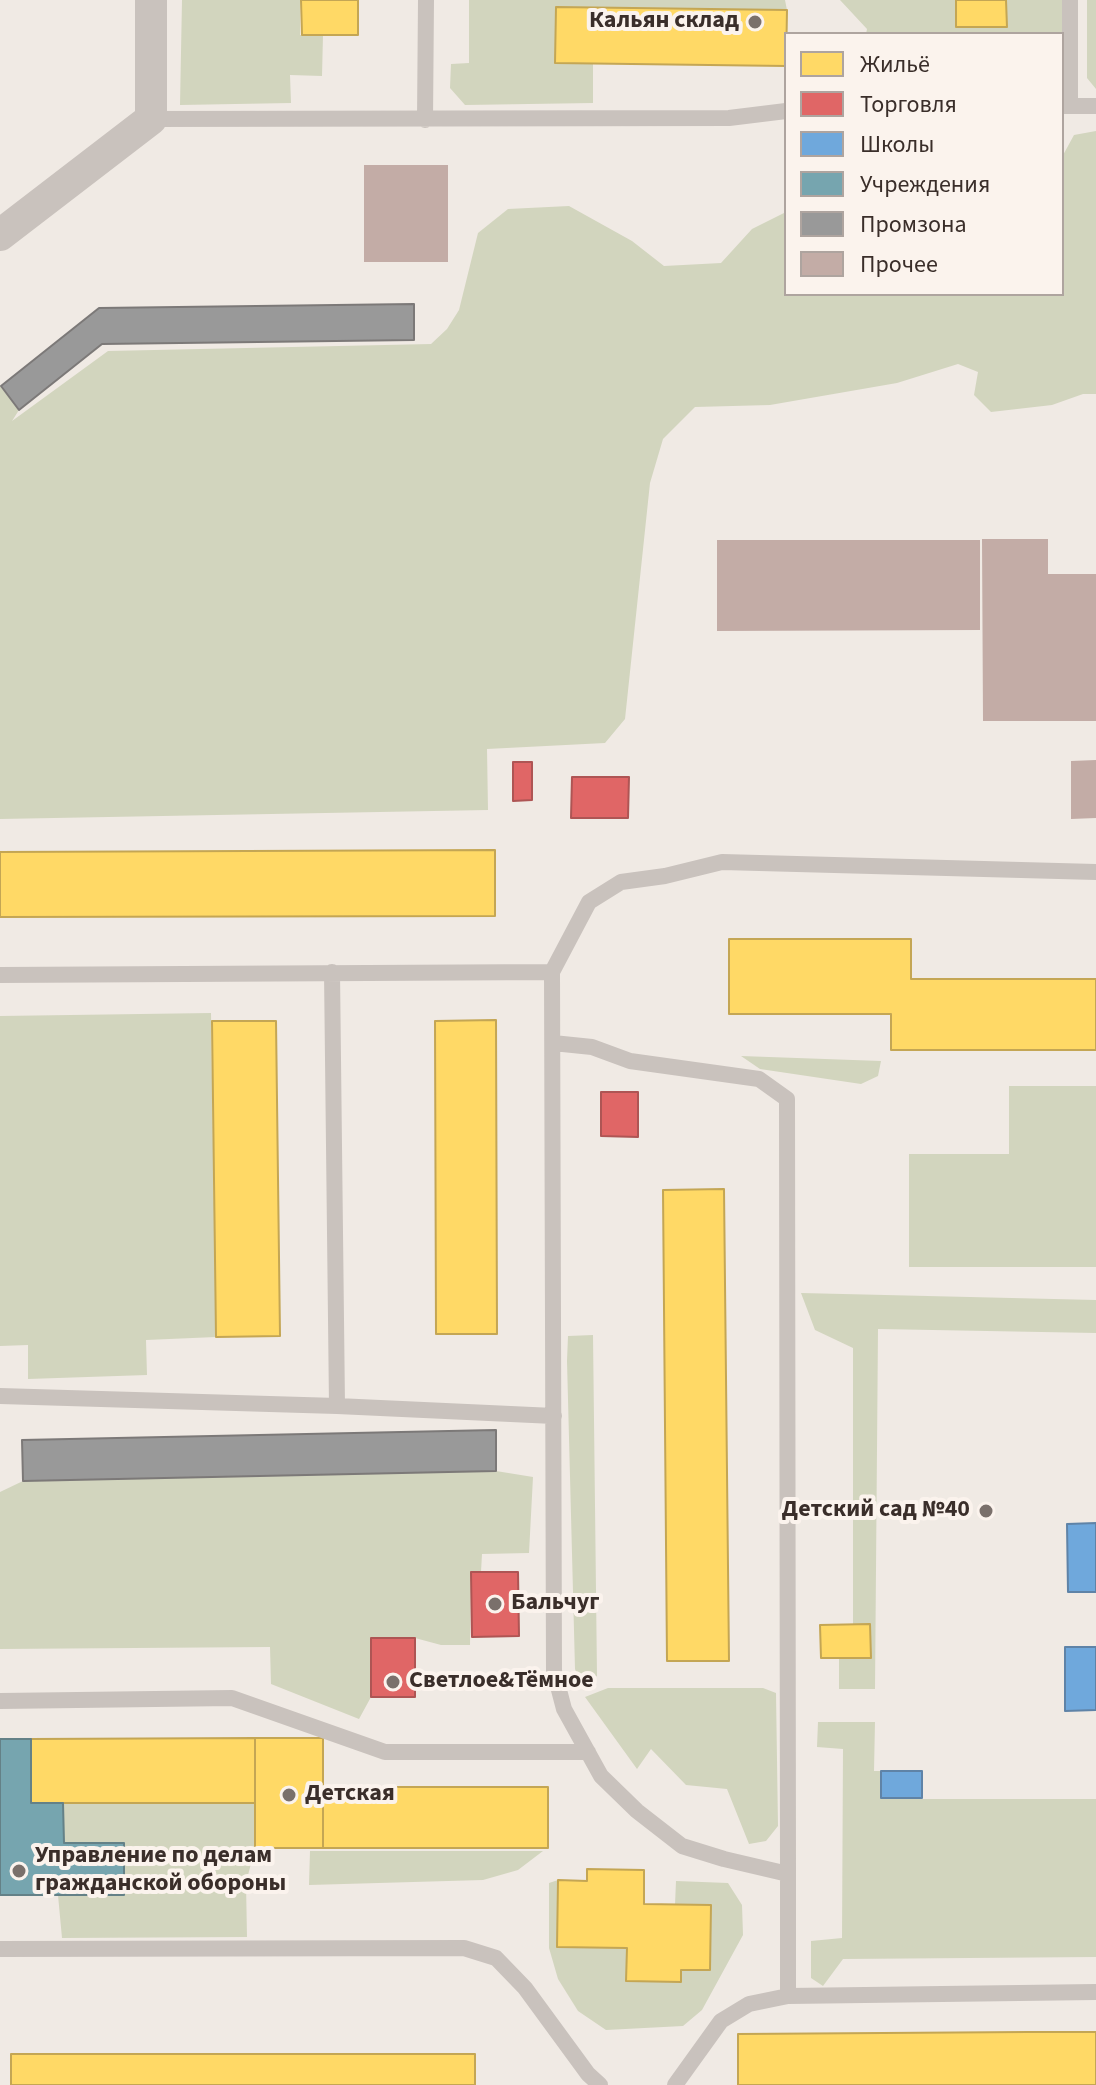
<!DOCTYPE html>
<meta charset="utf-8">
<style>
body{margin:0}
#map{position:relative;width:1096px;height:2085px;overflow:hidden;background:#f0eae4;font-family:"Source Sans 3",sans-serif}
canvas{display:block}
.legend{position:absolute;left:784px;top:32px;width:280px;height:264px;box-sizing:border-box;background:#fbf3ed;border:2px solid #aea49f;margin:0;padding:10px 14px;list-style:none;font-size:24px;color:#3a2e2a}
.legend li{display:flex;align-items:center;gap:16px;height:40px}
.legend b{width:40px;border:2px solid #aea49f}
</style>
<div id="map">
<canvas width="1096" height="2085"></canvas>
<ul class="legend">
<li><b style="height:22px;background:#ffd966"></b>Жильё</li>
<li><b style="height:22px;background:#e06666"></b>Торговля</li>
<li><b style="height:22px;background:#6fa8dc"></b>Школы</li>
<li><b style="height:22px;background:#76a5af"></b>Учреждения</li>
<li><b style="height:22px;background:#999"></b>Промзона</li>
<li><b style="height:22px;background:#c3aca6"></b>Прочее</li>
</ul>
</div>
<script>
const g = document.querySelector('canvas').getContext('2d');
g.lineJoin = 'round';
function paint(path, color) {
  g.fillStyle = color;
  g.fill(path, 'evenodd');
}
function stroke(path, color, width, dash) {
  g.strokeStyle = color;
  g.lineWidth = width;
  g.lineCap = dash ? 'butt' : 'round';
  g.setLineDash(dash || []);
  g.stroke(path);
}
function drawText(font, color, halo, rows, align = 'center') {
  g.font = font + ' "Source Sans 3",sans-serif';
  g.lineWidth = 8;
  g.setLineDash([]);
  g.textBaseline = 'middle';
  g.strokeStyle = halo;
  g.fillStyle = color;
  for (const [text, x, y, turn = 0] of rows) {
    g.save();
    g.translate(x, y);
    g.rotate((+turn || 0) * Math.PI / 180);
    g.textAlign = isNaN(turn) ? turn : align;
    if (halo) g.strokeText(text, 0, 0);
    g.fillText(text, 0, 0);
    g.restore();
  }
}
const green = new Path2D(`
 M182,0H300V35H323L322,76L290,75L291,103L180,105Z
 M469,0H785L787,10L593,63V103L465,105L450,88L451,64L469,63Z
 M840,0H956L957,27H1006V0H1063L1062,34H866L867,29Z
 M1087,0H1096V89L1087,78Z
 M1096,131V394H1083L1052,405L991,412L974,395L978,372L958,364L897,383L770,405L695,407L663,439L650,483L625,719L605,743L487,749L488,810L0,819V386L19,410L12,421L108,351L431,344L447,329L459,310L478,233L508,209L569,206L632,241L664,266L721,263L752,229L786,212V294H1062V157L1074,135Z
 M211,1013L216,1337L146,1340L147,1375L28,1379V1345L0,1346V1016Z
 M741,1056L881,1061L878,1076L861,1084L760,1069Z
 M1009,1086H1096V1267H909V1154H1009Z
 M801,1293L1096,1300V1333L878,1329L875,1689H839V1658H871L870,1625H853V1348L815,1330Z
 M593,1335L597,1676L590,1680L578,1677L575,1669L567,1361L568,1336Z
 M496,1471L533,1477L529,1553L482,1554L481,1572H471L470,1645H441L415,1638H371V1697L359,1719L271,1684L270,1647L0,1649V1492L23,1481Z
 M608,1688H763L776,1693L778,1826L766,1841L749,1844L727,1789L686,1785L651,1749L637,1769L585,1697Z
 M818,1722H875L874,1771H881L882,1799H1096V1957L843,1959L823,1986L811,1978V1941L842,1938L843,1749L817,1747Z
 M63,1803H255V1848L246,1883L247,1937L62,1938L58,1895L124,1894V1843H64Z
 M310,1851H543L518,1870L483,1880L309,1885Z
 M558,1880L557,1946L627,1948L626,1980L681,1982V1970H710L711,1906L675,1905L676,1881L728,1883L742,1905L743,1935L702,2010L683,2026L606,2030L578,2011L558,1979L549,1948V1883Z`);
const homes = new Path2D(`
 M301,0H358V35H302Z
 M956,0H1006L1007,27H956Z
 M556,7L787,10L786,66L555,63Z
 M495,850V916L0,917V852Z
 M729,939H911V979H1096V1050H891V1014H729Z
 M496,1020L497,1334H436L435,1021Z
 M212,1021H276L280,1336L216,1337Z
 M724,1189L729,1661H667L663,1190Z
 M870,1624L871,1658H821L820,1625Z
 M255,1738V1803H31V1739Z
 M255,1738H323V1848H255Z
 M323,1787H548V1848H323Z
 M587,1869L644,1870V1904L711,1905L710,1970H681V1982L626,1981L627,1948L557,1947L558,1880L587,1881Z
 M1027,2032H1096V2085H738V2034Z
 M11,2054H475V2085H11Z`);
const shops = new Path2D(`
 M513,762H532V800L513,801Z
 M572,777H629L628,818H571Z
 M601,1092H638V1137L601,1136Z
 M471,1572H518L519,1636L472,1637Z
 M371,1638H415V1697H371Z`);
const schools = new Path2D(`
 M1096,1523V1592H1068L1067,1524Z
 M1065,1647H1096V1710L1065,1711Z
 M881,1771H922V1798H881Z`);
const public = new Path2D(`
 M0,1739H31V1803H63L64,1843H124V1895H0Z`);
const industry = new Path2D(`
 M414,304V340L102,344L19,410L1,386L99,308Z
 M496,1430V1471L23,1481L22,1440Z`);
const building = new Path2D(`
 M364,165H448V262H364Z
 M982,539H1048V574H1096V721H983Z
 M717,540H980V630L717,631Z
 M1096,760V818L1071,819V761Z`);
const lane = new Path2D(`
 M1070,0V106
 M1062,106H1096
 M151,119L729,118L786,111
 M425,120L426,0
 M332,972L337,1406
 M0,975L552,972
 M553,1043L592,1047L630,1061L759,1079L787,1099L788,1874
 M0,1396L337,1406L554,1416
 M0,1701L232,1698L385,1752H588
 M0,1949L464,1948L496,1958L525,1988L588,2074L600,2085
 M788,1996V1874L724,1859L682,1846L637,1811L601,1776L564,1709L554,1671L552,972L589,902L621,882L665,876L722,862L1096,872
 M675,2085L721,2021L749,2004L788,1996L1096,1992`);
const street = new Path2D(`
 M0,235L151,119V0`);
const markers = [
 [755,22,8,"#7a706b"],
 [986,1511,8,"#7a706b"],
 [495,1604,8,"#7a706b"],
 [393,1682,8,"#7a706b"],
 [289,1795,8,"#7a706b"],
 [19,1871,8,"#7a706b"]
];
const poiNames = [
 ["Кальян склад",739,22,"right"],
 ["Детский сад №40",970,1511,"right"],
 ["Бальчуг",511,1604],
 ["Светлое&Тёмное",409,1682],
 ["Детская",305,1795],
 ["Управление по делам",35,1857],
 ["гражданской обороны",35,1885]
];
paint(green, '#d2d5be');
paint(homes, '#ffd966');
stroke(homes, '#c4a654', 2);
paint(shops, '#e06666');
stroke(shops, '#ae5554', 2);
paint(schools, '#6fa8dc');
stroke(schools, '#5f83a7', 2);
paint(public, '#76a5af');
stroke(public, '#648187', 2);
paint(industry, '#999');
stroke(industry, '#7c7978', 2);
paint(building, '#c3aca6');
stroke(lane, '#c9c2bd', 16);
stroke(street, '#c9c2bd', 32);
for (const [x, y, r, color] of markers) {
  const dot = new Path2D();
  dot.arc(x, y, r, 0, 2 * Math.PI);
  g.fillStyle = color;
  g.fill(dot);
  stroke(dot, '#fbf3ed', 3);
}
drawText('bold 24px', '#3a2e2a', '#fbf3ed', poiNames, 'left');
</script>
